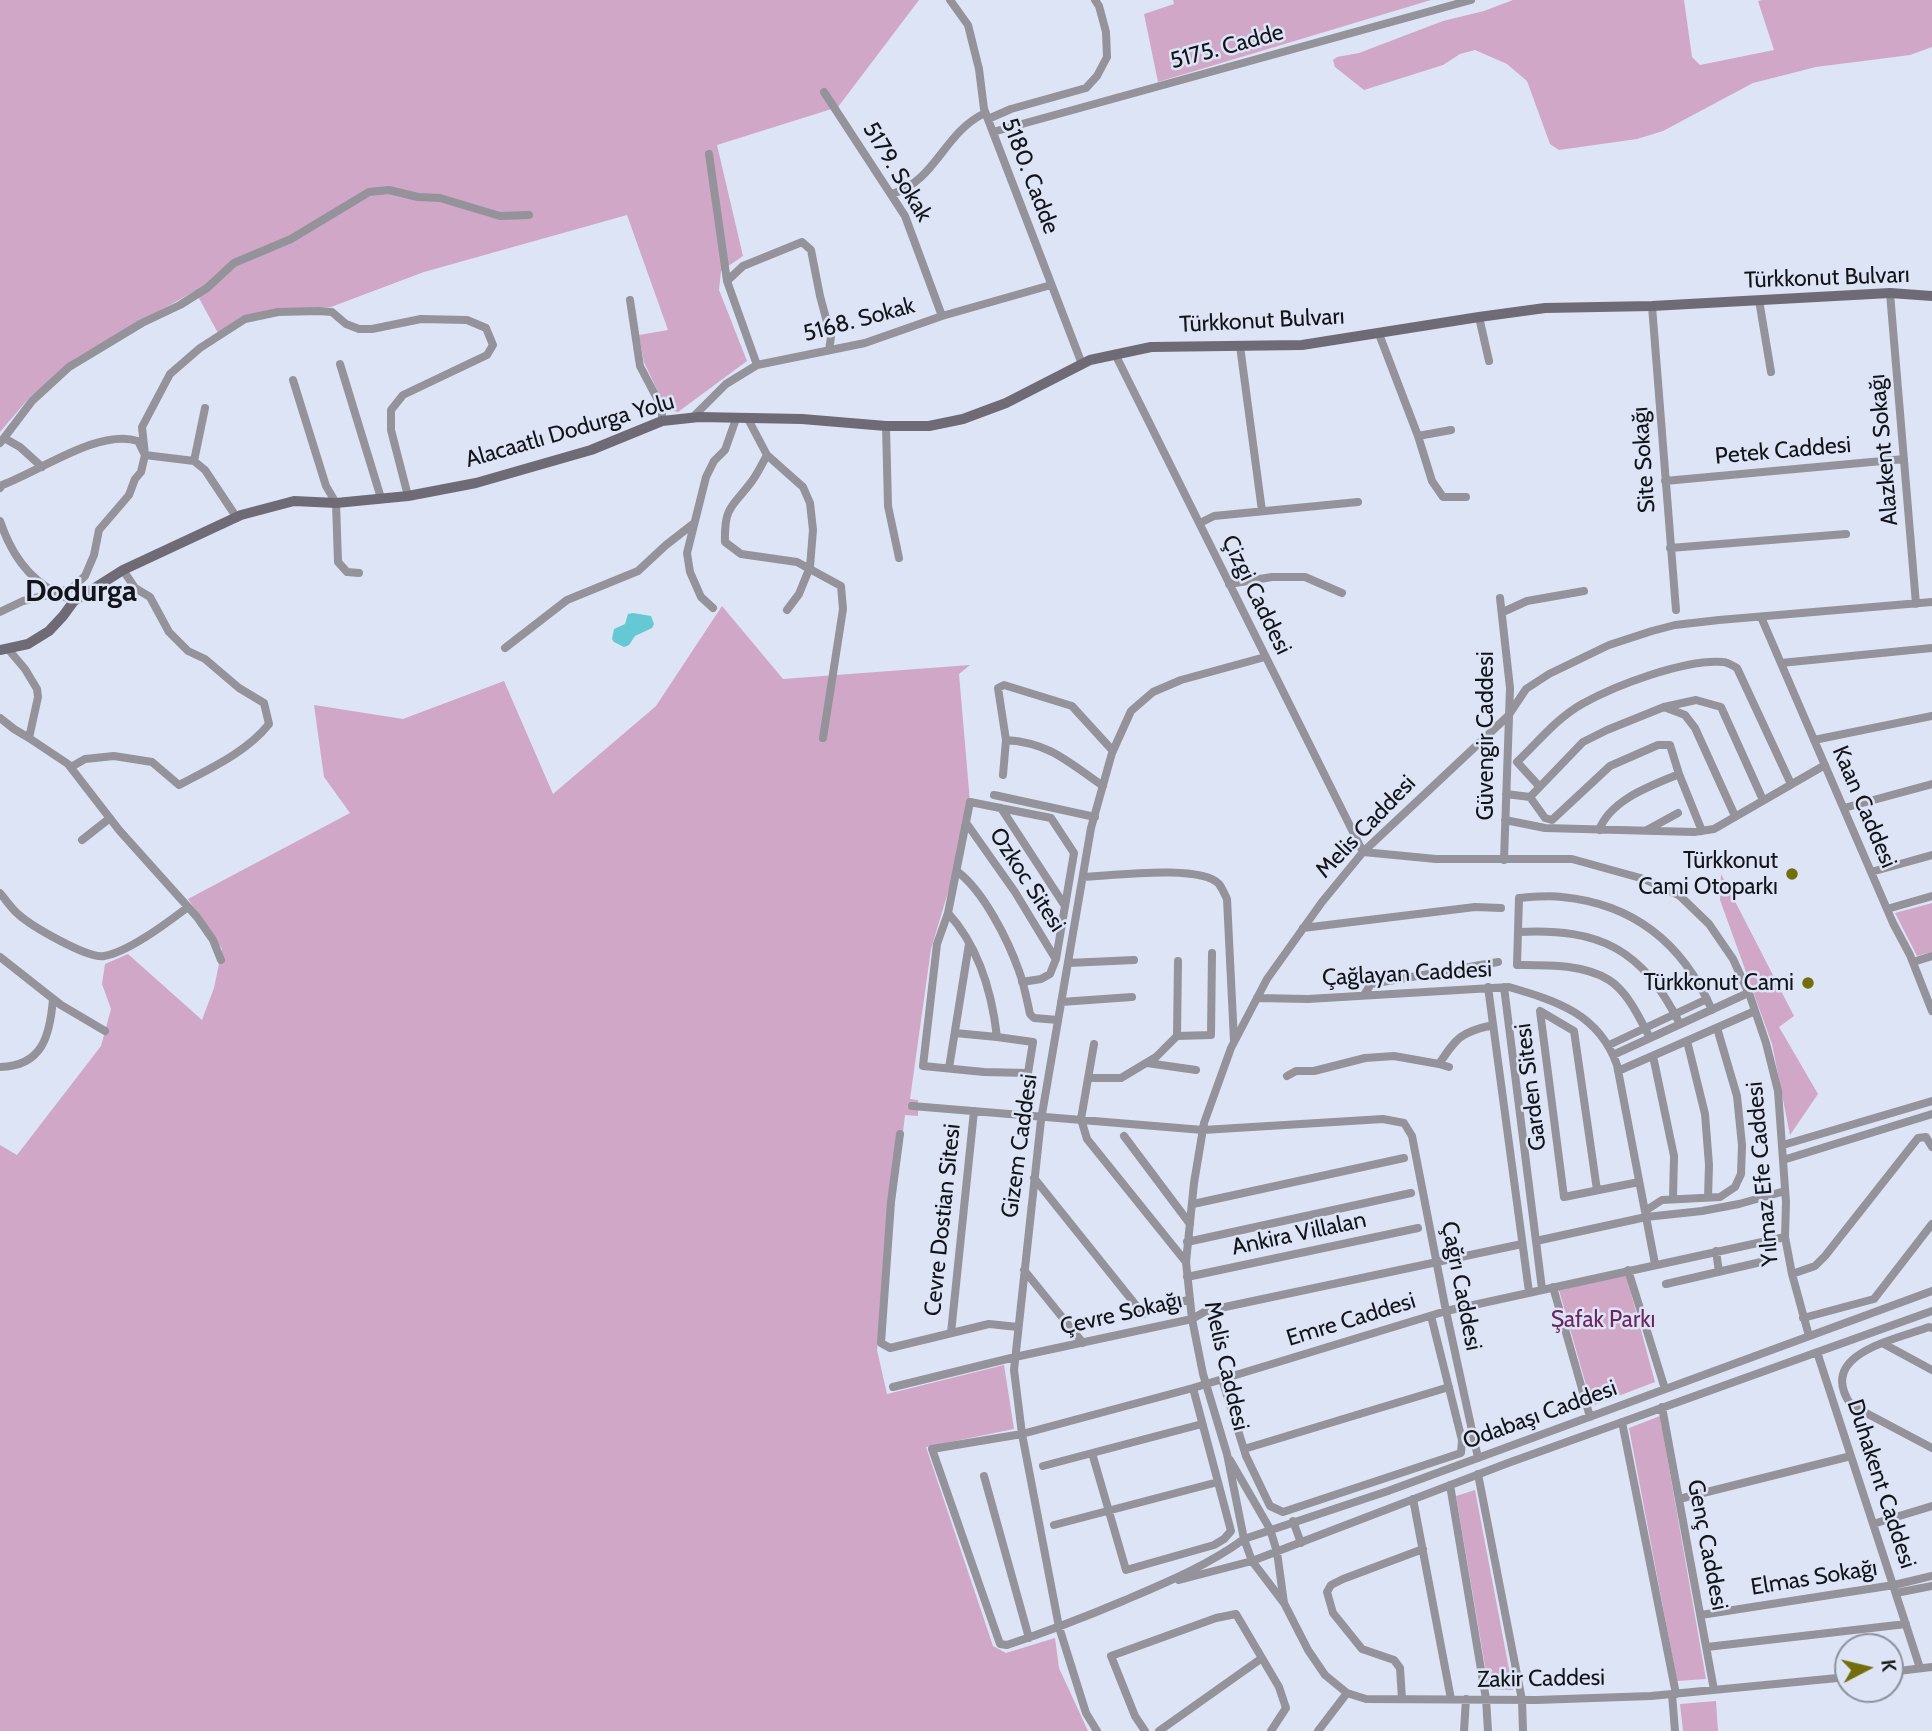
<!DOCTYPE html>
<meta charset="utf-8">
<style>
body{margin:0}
#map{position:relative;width:1932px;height:1731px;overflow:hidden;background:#dde4f6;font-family:Cabin,sans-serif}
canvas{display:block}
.north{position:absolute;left:1834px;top:1633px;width:70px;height:70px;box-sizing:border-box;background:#dde4f6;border:2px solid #8c919e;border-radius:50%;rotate:83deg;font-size:19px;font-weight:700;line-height:28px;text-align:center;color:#12141a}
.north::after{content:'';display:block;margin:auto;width:24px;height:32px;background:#736d0b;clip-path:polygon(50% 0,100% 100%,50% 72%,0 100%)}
</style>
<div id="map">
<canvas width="1932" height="1731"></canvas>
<div class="north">K</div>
</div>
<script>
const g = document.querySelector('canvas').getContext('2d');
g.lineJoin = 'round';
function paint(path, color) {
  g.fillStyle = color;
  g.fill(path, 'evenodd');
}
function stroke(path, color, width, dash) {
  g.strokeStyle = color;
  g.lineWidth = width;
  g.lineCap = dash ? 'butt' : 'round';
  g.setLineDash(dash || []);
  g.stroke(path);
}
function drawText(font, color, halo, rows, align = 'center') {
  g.font = font + ' Cabin,sans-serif';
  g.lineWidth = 5;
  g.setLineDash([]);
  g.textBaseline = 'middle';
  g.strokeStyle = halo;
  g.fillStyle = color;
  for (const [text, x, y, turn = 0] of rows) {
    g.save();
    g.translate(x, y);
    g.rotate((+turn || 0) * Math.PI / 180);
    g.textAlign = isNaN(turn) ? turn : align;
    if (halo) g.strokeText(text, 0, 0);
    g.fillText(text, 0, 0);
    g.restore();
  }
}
const green = new Path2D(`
 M0,0H919L838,107L717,145L743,256L721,271L719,290L747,361L678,412L666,409L644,362L639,335L668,330L627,215L424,272L331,307L269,310L218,333L195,291L76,358L29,398L0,432Z
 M1173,0H1431L1158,82L1144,14L1174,4Z
 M1513,0H1684L1692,57L1700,65L1774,50L1758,1L1762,0H1932V47L1910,55L1816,67L1753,83L1663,131L1637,139L1559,150L1550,144L1527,81L1507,64L1475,50L1460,54L1443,65L1364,90L1335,67L1333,60L1337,57L1359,53L1443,21L1484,11Z
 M722,606L783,679L970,665L959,674L970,802L952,879L931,949L910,1099L918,1100V1116L905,1115L877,1350L887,1394L1004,1365L1014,1429L926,1447L993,1646L1006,1653L1055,1638L1059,1668L1088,1731H0V1145L17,1155L101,1046L111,1009L102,984L105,964L128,954L202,1020L214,988L222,949L188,899L350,813L324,777L314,705L403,719L504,681L553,794L656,706Z
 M1721,874L1794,1016L1779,1027L1818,1094L1790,1135L1772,1044L1720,900Z
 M1932,903V952L1917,956L1895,913Z
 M1626,1275L1655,1382L1592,1406L1559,1290Z
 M1660,1416L1706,1679L1677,1681L1629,1428Z
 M1475,1490L1513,1690L1489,1689L1456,1496Z
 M1716,1701L1718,1731H1683L1680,1704Z`);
const water = new Path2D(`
 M633,613L651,616L654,624L652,628L635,636L629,645L624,647L614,642L612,639L614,629L625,624L628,614Z`);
const street = new Path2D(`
 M950,0L968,25L979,69L984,109L1082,364
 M824,92L905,216L942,316
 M988,119L1011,109L1086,88L1097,76L1107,57L1106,32L1099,6L1095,0
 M993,132L1471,0
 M709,154L727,281
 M892,194C937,180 943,133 985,113
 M1890,293L1916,604
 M630,300L640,366L662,408V421
 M1759,300L1771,372
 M1652,306L1676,610
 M1479,317L1489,361
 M1379,334L1418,436L1451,430
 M1240,346L1262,511
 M1115,354L1363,852
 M340,364L381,498
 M757,365L727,281L743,266L802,242L811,250L820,296L831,337L829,350
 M293,380L326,486L336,503L338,562L347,572L359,573
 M692,418L726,384L757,365L865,343L942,316L1051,285
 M748,419L767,455L803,487L810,503L813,530L810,567L799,594L787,610
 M886,426L888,506L899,558
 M1418,436L1432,481L1443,497H1466
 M4,438L32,401L69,367L142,323L180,305L207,288L234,263L291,239L369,192L389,190L418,197L440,198L500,216L529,215
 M0,443L4,438L20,447L42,467
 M767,455C762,464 758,473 752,481C733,507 724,505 725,542L741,554L797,562L841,586L843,609L823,738
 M194,461L205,408
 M1665,481L1904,459
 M0,488L2,485C39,472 99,428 138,441L145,455L194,461L205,470L237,518
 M0,521C11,553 27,577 56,593L72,588L85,576L94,555L99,530L129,495L135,479L141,472L145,455L142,427L170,374L200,348L245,319L278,312L319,311L332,312L346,324L359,329H372L421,319L467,320L486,328L493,345L487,355L403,395L391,410V430L408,496
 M1200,523L1214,516L1358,502
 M1670,548L1846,534
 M1229,584L1272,577H1305L1342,593
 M1500,598L1510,688L1504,860
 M713,608L701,597L690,572L687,553L706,477L714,461L725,450L736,419
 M0,612L23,601L56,593L74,601
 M1503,612L1527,601L1584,591
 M1761,617L1893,923L1910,955L1932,1011
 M505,648L567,600L638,571L666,545L693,524
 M1781,663L1932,648
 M1664,707L1685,715L1695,728L1735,816
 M0,718L14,729L29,738L38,697L37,689L25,669L8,649
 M29,738L68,764L119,830L197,917L213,940L221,960
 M1006,740C1050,743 1068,762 1103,786
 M1814,740L1932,716
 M71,767L85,759L114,756L152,762L179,785C209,769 247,752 269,724L264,703L239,688L205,659L188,651L169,632L150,597L135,588L123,570
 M1679,774L1702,831
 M1003,775L1006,740L998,688L1004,685L1072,706L1113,751
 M1539,786L1517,762C1538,742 1557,718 1582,704C1616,685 1685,659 1723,662C1728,662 1733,666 1737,668L1791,784
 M1506,794L1530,797L1583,742L1607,730L1664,707L1696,700L1721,707L1763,800
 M994,795L1095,817
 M1530,797L1545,818L1552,820L1610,766L1658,745H1670L1679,774C1651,786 1611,799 1599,830
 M1001,808L1065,906
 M1844,808L1932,784
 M1505,820L1545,828L1694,832L1714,829L1825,765
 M967,824L1015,892L1055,958
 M1647,830L1678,813
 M82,840L110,818
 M1363,852L1436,859H1572L1644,879L1680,896L1709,924L1733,959L1750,996L1766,1043L1778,1091L1786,1202L1785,1237L1792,1274L1809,1336
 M958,872C984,892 1008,940 1019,971C1024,984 1027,1000 1030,1014L1034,1018L1058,1020
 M1871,872L1932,855
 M1083,877C1111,876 1200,864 1219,884C1222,888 1225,895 1227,899L1234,1041
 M0,893C6,900 11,908 18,914C31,926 88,959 104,956C129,952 168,922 188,907
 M1887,909L1932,896
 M948,913L937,944L923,1066L984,1072L1028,1073L1033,1042L997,1037C992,993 979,947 948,913L970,802L1051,818L1074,853L1056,959L1050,974L1041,979L1022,982
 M1303,928L1475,907L1501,908
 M1518,932C1601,928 1642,949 1680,1024
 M0,957L61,1005L105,1031
 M1913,962L1932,956
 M1068,963L1134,960
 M1488,987L1529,1292
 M1504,987L1542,1289
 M1364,995L1371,984L1498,962
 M1257,998L1308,999L1509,987C1557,1001 1599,1014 1617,1065L1655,1264
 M1061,1002L1132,997
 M955,1033L997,1037
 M1177,1036L1211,1035L1212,953
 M1650,1038C1640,1019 1628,992 1609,980C1583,964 1547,965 1517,965L1519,898C1533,897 1548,895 1562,897C1635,904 1683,944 1712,1010
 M1687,1041L1705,1114L1709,1165L1708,1197
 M1094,1044L1081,1119L1087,1139L1186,1262
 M1609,1045L1707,999
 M1613,1055L1748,993
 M1653,1056L1674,1156L1673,1199
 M1147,1063L1196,1070
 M1439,1064L1449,1067
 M0,1067C43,1066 50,1035 53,999
 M949,1068L969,944
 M1618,1071L1755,1011
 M1287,1076L1296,1071H1314L1365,1058L1394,1056L1439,1064C1457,1037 1461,1032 1493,1025
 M1088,1078H1121L1156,1057L1177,1036L1178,961
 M912,1106L1203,1130L1383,1119L1404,1123L1412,1136L1446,1311L1478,1458
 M900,1134L891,1202L881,1343L890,1348L989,1324L1018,1327
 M1124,1136L1190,1224
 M1783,1145L1932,1101
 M1783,1160L1932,1114
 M1034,1178L1143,1314L1190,1299
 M1597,1190L1574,1031L1540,1011L1564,1197L1639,1182
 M1193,1204L1404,1158
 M1645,1211L1662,1200L1720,1197L1735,1187L1741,1174L1742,1145L1737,1096L1717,1028
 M1785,1237L1446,1311L1193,1388L1022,1434L932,1449L1000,1644L1007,1645C1046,1632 1085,1617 1123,1601C1165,1583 1207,1566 1244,1539L1388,1491L1932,1291
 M1536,1241L1646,1217L1702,1211L1739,1204L1785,1191
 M1187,1242L1411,1193
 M1716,1251L1719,1272
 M1024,1270L1083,1343
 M1628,1270L1665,1389
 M1792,1274L1815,1266L1825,1256L1918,1138L1926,1137L1932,1147
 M1187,1277L1418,1228
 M1666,1284L1761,1262
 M1553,1287L1590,1417
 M1803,1318L1874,1299L1932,1224
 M1932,1328L1929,1327C1894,1340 1816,1354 1851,1405L1932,1448
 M951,1333L974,1111
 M1884,1344L1932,1370
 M1817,1352L1920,1668
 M1222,1379L1246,1456L1270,1506L1283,1512L1461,1453L1462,1440L1431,1316
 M893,1387L1015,1357L1192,1319L1206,1311L1522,1244
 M1662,1407L1714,1690
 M1622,1422L1676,1694
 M1244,1449L1449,1387
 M1092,1453L1126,1570L1214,1545L1224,1539L1231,1531L1193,1388
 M1230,1460L1270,1529L1277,1552L1284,1603
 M1043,1466L1202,1424
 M1478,1474L1522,1700L1523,1731
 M984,1476L1029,1638
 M1450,1485L1486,1699L1488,1731
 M1413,1499L1451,1699
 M1679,1499L1851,1456
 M1293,1521L1301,1543
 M1873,1524L1932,1506
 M1054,1525L1218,1482
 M1179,1580L1252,1561L1508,1463L1932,1311
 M1896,1593L1932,1586
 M1701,1615L1894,1585L1932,1576
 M1707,1647L1906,1624
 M1890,1672L1932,1667
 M1848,1677L1651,1696L1536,1700L1366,1699L1347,1693L1325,1675L1308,1650L1284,1603L1252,1561L1244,1539L1227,1454L1203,1374L1192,1319L1186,1262L1194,1183L1204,1123L1231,1048L1267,979L1322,902L1363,852L1508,716L1526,689L1549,674L1609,645L1652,631L1675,625L1719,620L1932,602
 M1672,1694L1675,1731
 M1402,1699L1400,1668L1394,1660L1362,1649L1333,1613L1327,1592L1331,1585L1343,1579L1423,1549
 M1097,1731L1086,1713L1059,1627L1022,1434L1014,1370L1041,1120L1091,828L1112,753L1131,711L1153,692L1181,680L1265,657
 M1145,1731L1135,1716L1111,1656L1216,1618L1236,1614L1279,1687L1286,1708L1271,1731
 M1159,1731L1262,1658
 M1318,1731L1347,1693
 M1464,1731L1466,1699`);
const secondary = new Path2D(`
 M0,650L28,644L49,631L63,616L74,601L123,570L241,515L294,501L336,503L408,496L476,483L591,450L662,421L699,417L802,419L886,426H929L963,419L1006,403L1090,360L1151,347L1302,345L1479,317L1545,308L1652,306L1890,293L1932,296`);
const markers = [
 [1792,874,7,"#736d0b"],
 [1808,983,7,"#736d0b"]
];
const streetNames = [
 ["5175. Cadde",1227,47,-15],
 ["5179. Sokak",897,172,59],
 ["5180. Cadde",1030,176,69],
 ["Türkkonut Bulvarı",1827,278,-2],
 ["5168. Sokak",859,320,-15],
 ["Türkkonut Bulvarı",1262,321,-3],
 ["Alacaatlı Dodurga Yolu",570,431,-16],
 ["Alazkent Sokağı",1884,450,-95],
 ["Petek Caddesi",1783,451,-5],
 ["Site Sokağı",1644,460,-94],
 ["Çizgi Caddesi",1256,595,64],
 ["Güvengir Caddesi",1486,736,-90],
 ["Kaan Caddesi",1864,807,67],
 ["Melis Caddesi",1366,827,-46],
 ["Ozkoc Sitesi",1027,880,57],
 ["Çağlayan Caddesi",1407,974,-3],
 ["Garden Sitesi",1531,1087,-97],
 ["Gizem Caddesi",1020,1146,-82],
 ["Yılmaz Efe Caddesi",1763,1174,-95],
 ["Cevre Dostian Sitesi",943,1220,-84],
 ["Ankira Villalan",1299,1234,-12],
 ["Çağrı Caddesi",1461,1286,79],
 ["Çevre Sokağı",1121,1314,-13],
 ["Emre Caddesi",1351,1320,-17],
 ["Melis Caddesi",1226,1366,77],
 ["Odabaşı Caddesi",1540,1415,-20],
 ["Duhakent Caddesi",1881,1484,72],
 ["Genç Caddesi",1707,1545,79],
 ["Elmas Sokağı",1814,1578,-9],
 ["Zakir Caddesi",1541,1679,-1]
];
const poiNames = [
 ["Türkkonut",1778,861],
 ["Cami Otoparkı",1778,887],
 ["Türkkonut Cami",1794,983]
];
const parkNames = [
 ["Şafak Parkı",1603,1320]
];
const districtNames = [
 ["Dodurga",81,592]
];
paint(green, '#d0a7c7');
paint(water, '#64c9d3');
stroke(street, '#94929a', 8);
stroke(secondary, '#6e6b76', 10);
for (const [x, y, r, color] of markers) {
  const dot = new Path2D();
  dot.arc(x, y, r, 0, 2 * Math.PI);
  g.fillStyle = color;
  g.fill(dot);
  stroke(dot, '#dde4f6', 2.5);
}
drawText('23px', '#12141a', '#dde4f6', streetNames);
drawText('23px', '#12141a', '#dde4f6', poiNames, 'right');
drawText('23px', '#6c2661', '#dde4f6', parkNames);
drawText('bold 30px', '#12141a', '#dde4f6', districtNames);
</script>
